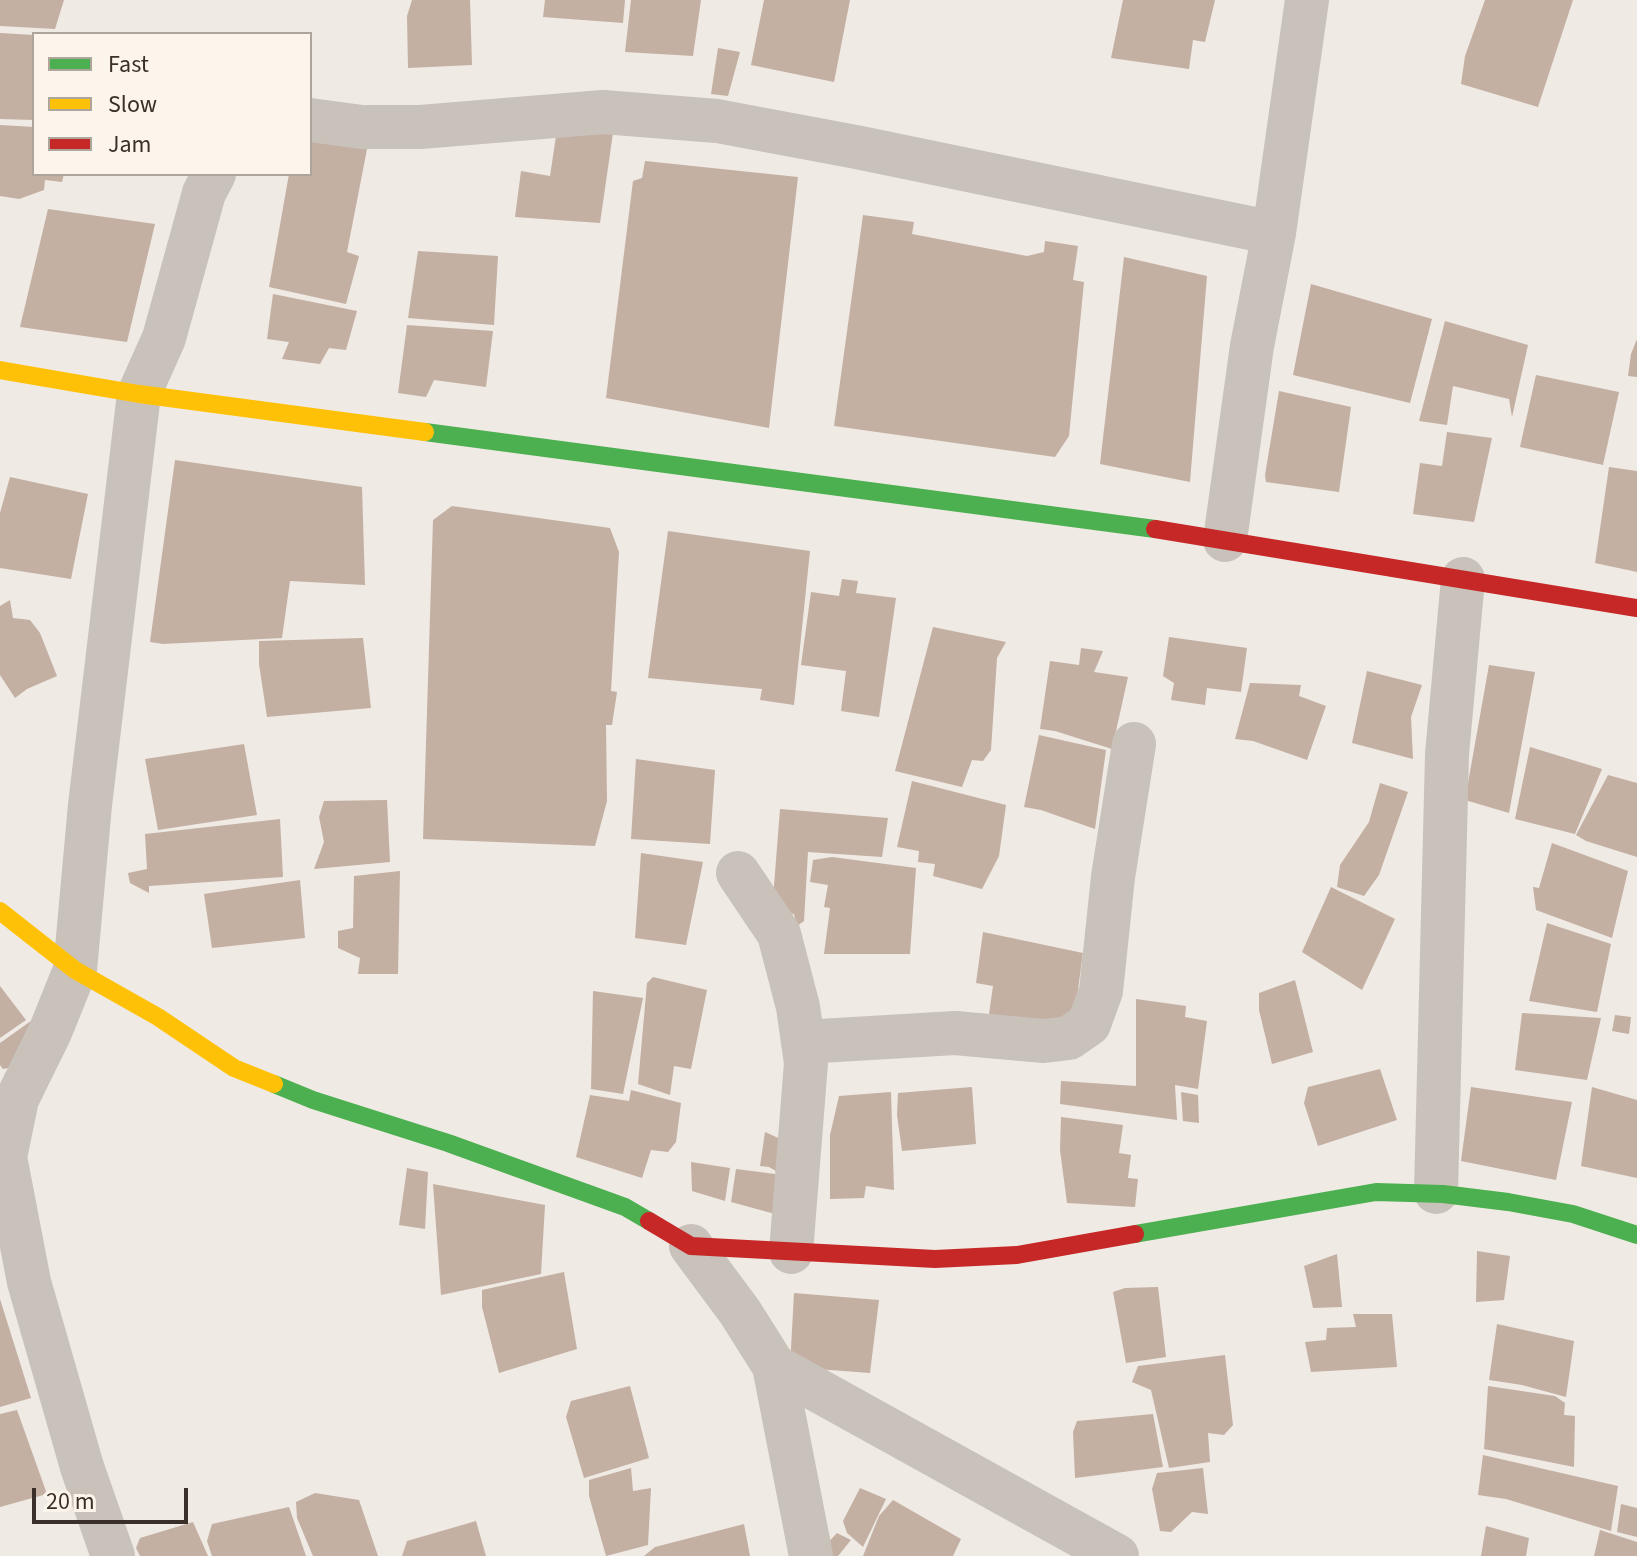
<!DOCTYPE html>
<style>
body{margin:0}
#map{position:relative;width:1637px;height:1556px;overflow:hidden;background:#efeae3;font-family:"Source Sans 3",sans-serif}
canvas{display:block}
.legend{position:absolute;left:32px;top:32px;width:280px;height:144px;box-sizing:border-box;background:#fbf5eb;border:2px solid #aea69d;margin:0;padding:10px 14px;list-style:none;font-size:24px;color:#3a2f29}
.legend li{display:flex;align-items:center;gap:16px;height:40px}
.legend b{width:40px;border:2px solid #aea69d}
.scale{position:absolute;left:32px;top:1488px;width:156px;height:36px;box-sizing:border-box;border:4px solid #3a2f29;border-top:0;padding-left:10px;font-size:24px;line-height:28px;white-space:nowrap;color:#3a2f29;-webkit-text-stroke:6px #fbf5eb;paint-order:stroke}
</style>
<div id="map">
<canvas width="1637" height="1556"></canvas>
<ul class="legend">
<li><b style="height:10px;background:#4caf50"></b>Fast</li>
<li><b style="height:10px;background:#ffc107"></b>Slow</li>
<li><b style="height:10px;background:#c62828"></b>Jam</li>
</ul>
<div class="scale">20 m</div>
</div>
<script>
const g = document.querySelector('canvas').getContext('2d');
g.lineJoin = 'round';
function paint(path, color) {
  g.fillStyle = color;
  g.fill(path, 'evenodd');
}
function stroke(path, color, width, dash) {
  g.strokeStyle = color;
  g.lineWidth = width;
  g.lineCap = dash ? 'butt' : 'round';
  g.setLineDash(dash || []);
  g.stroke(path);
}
const building = new Path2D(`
 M0,0H64L55,29L0,26Z
 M412,0H470L472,65L408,68L407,16Z
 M545,0H625L623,23L543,17Z
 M631,0H701L693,56L625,52Z
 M764,0H850L834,82L751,65Z
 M1123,0H1215L1205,42L1193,40L1189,69L1111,58Z
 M1485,0H1573L1538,107L1461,84L1465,56Z
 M0,33L34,35V120L0,119Z
 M718,48L740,52L728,96L711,94Z
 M0,125L34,127V174H64L62,182L45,180L44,190L19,199L0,196Z
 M613,133L600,223L515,217L521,171L550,176L556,136Z
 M310,136L368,144L347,252L359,256L346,304L269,287L289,174H310Z
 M645,161L798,177L769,428L606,398L633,181L642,178Z
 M48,209L155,224L127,342L20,327Z
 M863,215L914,222L912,234L1027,256L1044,252L1045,241L1078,246L1073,280L1084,282L1069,436L1055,457L834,426Z
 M418,251L498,256L494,325L408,318Z
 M1124,257L1207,276L1190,482L1100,464Z
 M1311,284L1432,319L1410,403L1293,375Z
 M273,294L357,311L346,350L329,348L320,364L282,359L289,342L267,339Z
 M1445,321L1528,345L1512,417L1509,399L1453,386L1447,425L1419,421Z
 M407,325L493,331L486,387L434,380L426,397L398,393Z
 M1637,339V377L1628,376L1631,354Z
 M1536,375L1619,392L1603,465L1520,447Z
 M1279,391L1351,407L1339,492L1266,482L1265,475Z
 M1447,432L1492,438L1474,522L1413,514L1420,463L1442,466Z
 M175,460L362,487L365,585L290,581L282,638L163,644L150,642Z
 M1609,467L1637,471V572L1595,563Z
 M10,477L88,494L71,579L0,568V513Z
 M452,506L610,528L619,552L611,691L617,692L612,725H606L607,801L595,846L423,839L433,520Z
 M668,531L810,551L794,705L760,700L762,689L648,678Z
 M842,579L858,581L856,593L896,598L879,717L841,711L846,671L801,665L811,592L839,596Z
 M10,600L13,618L30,620L40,633L57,676L27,689L15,698L0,675V606Z
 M933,627L1006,642L997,658L991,750L983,761L972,760L962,787L895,771Z
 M1169,637L1247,648L1241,692L1207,688L1205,705L1171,700L1174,683L1163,676Z
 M363,638L371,708L267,717L259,664V641Z
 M1081,648L1103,651L1094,672L1128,677L1112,749L1055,731L1040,729L1050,661L1079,665Z
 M1489,665L1535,672L1509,813L1465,800Z
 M1367,671L1422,685L1411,717L1413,759L1352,743Z
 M1250,683L1301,685L1299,696L1326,706L1307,760L1253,741L1235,739Z
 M1039,735L1106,750L1095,829L1041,810L1024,807Z
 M244,744L257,815L158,830L145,759Z
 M1530,747L1602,769L1575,834L1515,819Z
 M636,759L715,770L710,844L631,839Z
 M1608,775L1637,783V857L1586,841L1576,835Z
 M912,781L1006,805L999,856L982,889L933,876L935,864L918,862L919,851L897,847Z
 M1380,783L1408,792L1379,875L1364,896L1337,887L1340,865L1369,822Z
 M387,800L390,862L314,869L324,842L319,817L324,801Z
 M780,809L888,818L882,857L808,852L804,921L797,926L794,914L772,911Z
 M280,819L283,877L149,886V893L130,883L128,873L147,869L145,834Z
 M1552,843L1628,871L1612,938L1536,910L1533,887L1539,888Z
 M641,853L703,862L686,945L635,938Z
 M832,857L916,868L910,954H824L830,908L824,907L828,885L810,882L813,860Z
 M400,871L398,974H358L360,958L338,948V931L353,928L354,876Z
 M300,880L305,938L212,948L204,894Z
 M1331,887L1395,919L1362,990L1302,952Z
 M1547,923L1611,944L1597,1012L1529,1001Z
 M983,932L1083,953L1073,1026L989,1014L993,986L976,983Z
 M653,977L707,990L691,1069L674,1066L670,1095L638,1084L647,983Z
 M1295,980L1313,1052L1272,1064L1259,1010V993Z
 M0,986L26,1020L0,1038Z
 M593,991L643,998L623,1094L591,1089Z
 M1136,999L1186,1006L1185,1017L1207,1021L1198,1089L1175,1085L1177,1120L1060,1104L1061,1081L1136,1086Z
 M1522,1013L1601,1018L1587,1080L1515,1070Z
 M1615,1015L1631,1017L1629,1034L1612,1031Z
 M31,1021L20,1066L3,1069L0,1065V1043Z
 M1380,1069L1397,1120L1318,1146L1304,1103L1308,1087Z
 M972,1087L976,1144L902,1151L897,1115L898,1093Z
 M1471,1087L1572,1102L1556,1180L1461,1161Z
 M1592,1087L1637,1100V1178L1581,1166Z
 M631,1090L681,1103L676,1142L668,1152L651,1150L642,1178L576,1157L590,1095L629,1101Z
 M891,1092L894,1190L866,1186L864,1198L830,1199V1135L839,1096Z
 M1181,1092L1198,1095L1199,1123L1183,1121Z
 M1061,1117L1123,1125L1119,1153L1131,1155L1128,1178L1138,1179L1135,1207L1067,1203L1060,1150Z
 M765,1132L785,1141L781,1174L769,1167L760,1166Z
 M691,1162L730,1168L725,1201L692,1191Z
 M407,1168L428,1172L425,1229L399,1225Z
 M736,1169L775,1174V1214L731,1202Z
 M433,1184L545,1205L541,1274L441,1295Z
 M1477,1251L1510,1256L1504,1300L1476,1302Z
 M1337,1254L1342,1307L1313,1308L1304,1266Z
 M564,1272L577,1349L499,1373L482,1307V1290Z
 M1158,1287L1166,1357L1126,1363L1113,1292L1125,1288Z
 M794,1293L879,1300L870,1373L790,1367Z
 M0,1299L31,1398L0,1407Z
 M1353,1314H1392L1397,1367L1311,1372L1305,1342L1326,1340L1327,1328L1356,1327Z
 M1497,1324L1574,1341L1566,1397L1522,1385L1489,1380Z
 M1225,1355L1233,1425L1224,1435L1208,1433L1210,1462L1169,1468L1151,1390L1132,1382L1138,1366Z
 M630,1386L649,1458L584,1478L566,1417L571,1401Z
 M1488,1386L1555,1396L1565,1403L1564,1415L1575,1416L1574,1467L1484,1449Z
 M17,1410L47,1494L0,1507V1414Z
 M1153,1414L1163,1467L1075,1478L1073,1432L1077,1421Z
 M1483,1455L1618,1486L1611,1531L1506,1499L1478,1495Z
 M631,1468L633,1491L651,1488L648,1545L606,1556L589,1496V1480Z
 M1203,1468L1208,1514L1192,1512L1171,1532L1160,1531L1152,1489L1157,1473Z
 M860,1488L886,1499L863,1547L847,1533L843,1521Z
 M315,1493L359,1500L378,1556H313L297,1518L296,1502Z
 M893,1500L961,1539L953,1556H863L879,1516Z
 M1621,1504L1637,1508V1537L1617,1532Z
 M289,1507L306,1556H212L207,1541L212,1524Z
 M476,1521L486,1556H402L407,1541Z
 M193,1522L208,1556H140L136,1548L140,1538Z
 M744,1524L750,1556H644L655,1547Z
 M1486,1526L1529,1538L1526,1556H1481Z
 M1600,1530L1637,1542V1556H1594Z
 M837,1533L851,1540L838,1556H819V1552Z`);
const street = new Path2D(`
 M310,120L362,127H420L603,112L717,121L856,147L1274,233
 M1225,540L1252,346L1274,233L1307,0
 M738,873L779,934L798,1007L806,1063L791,1252
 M803,1042L955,1033L1044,1041L1069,1038L1089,1024L1101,991L1113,877L1134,744
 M1436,1192L1447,754L1463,579
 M691,1246L740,1312L774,1366L1117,1556
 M774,1366L811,1556
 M113,1556L82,1467L29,1282L5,1157L17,1099L50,1032L75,970L90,805L139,394L164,338L204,193L214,174`);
const fast = new Path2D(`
 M425,432L1155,529
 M274,1084L313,1100L448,1143L625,1207L649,1221
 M1135,1234L1376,1192L1443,1194L1508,1202L1573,1214L1637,1235`);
const slow = new Path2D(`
 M0,370L139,394L425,432
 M0,911L75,970L158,1017L234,1068L274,1084`);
const jam = new Path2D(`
 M1155,529L1637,608
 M649,1221L691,1246L935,1259L1017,1255L1135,1234`);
paint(building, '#c4afa3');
stroke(street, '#c9c2bb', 44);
stroke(fast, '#4caf50', 18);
stroke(slow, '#ffc107', 18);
stroke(jam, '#c62828', 18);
</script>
